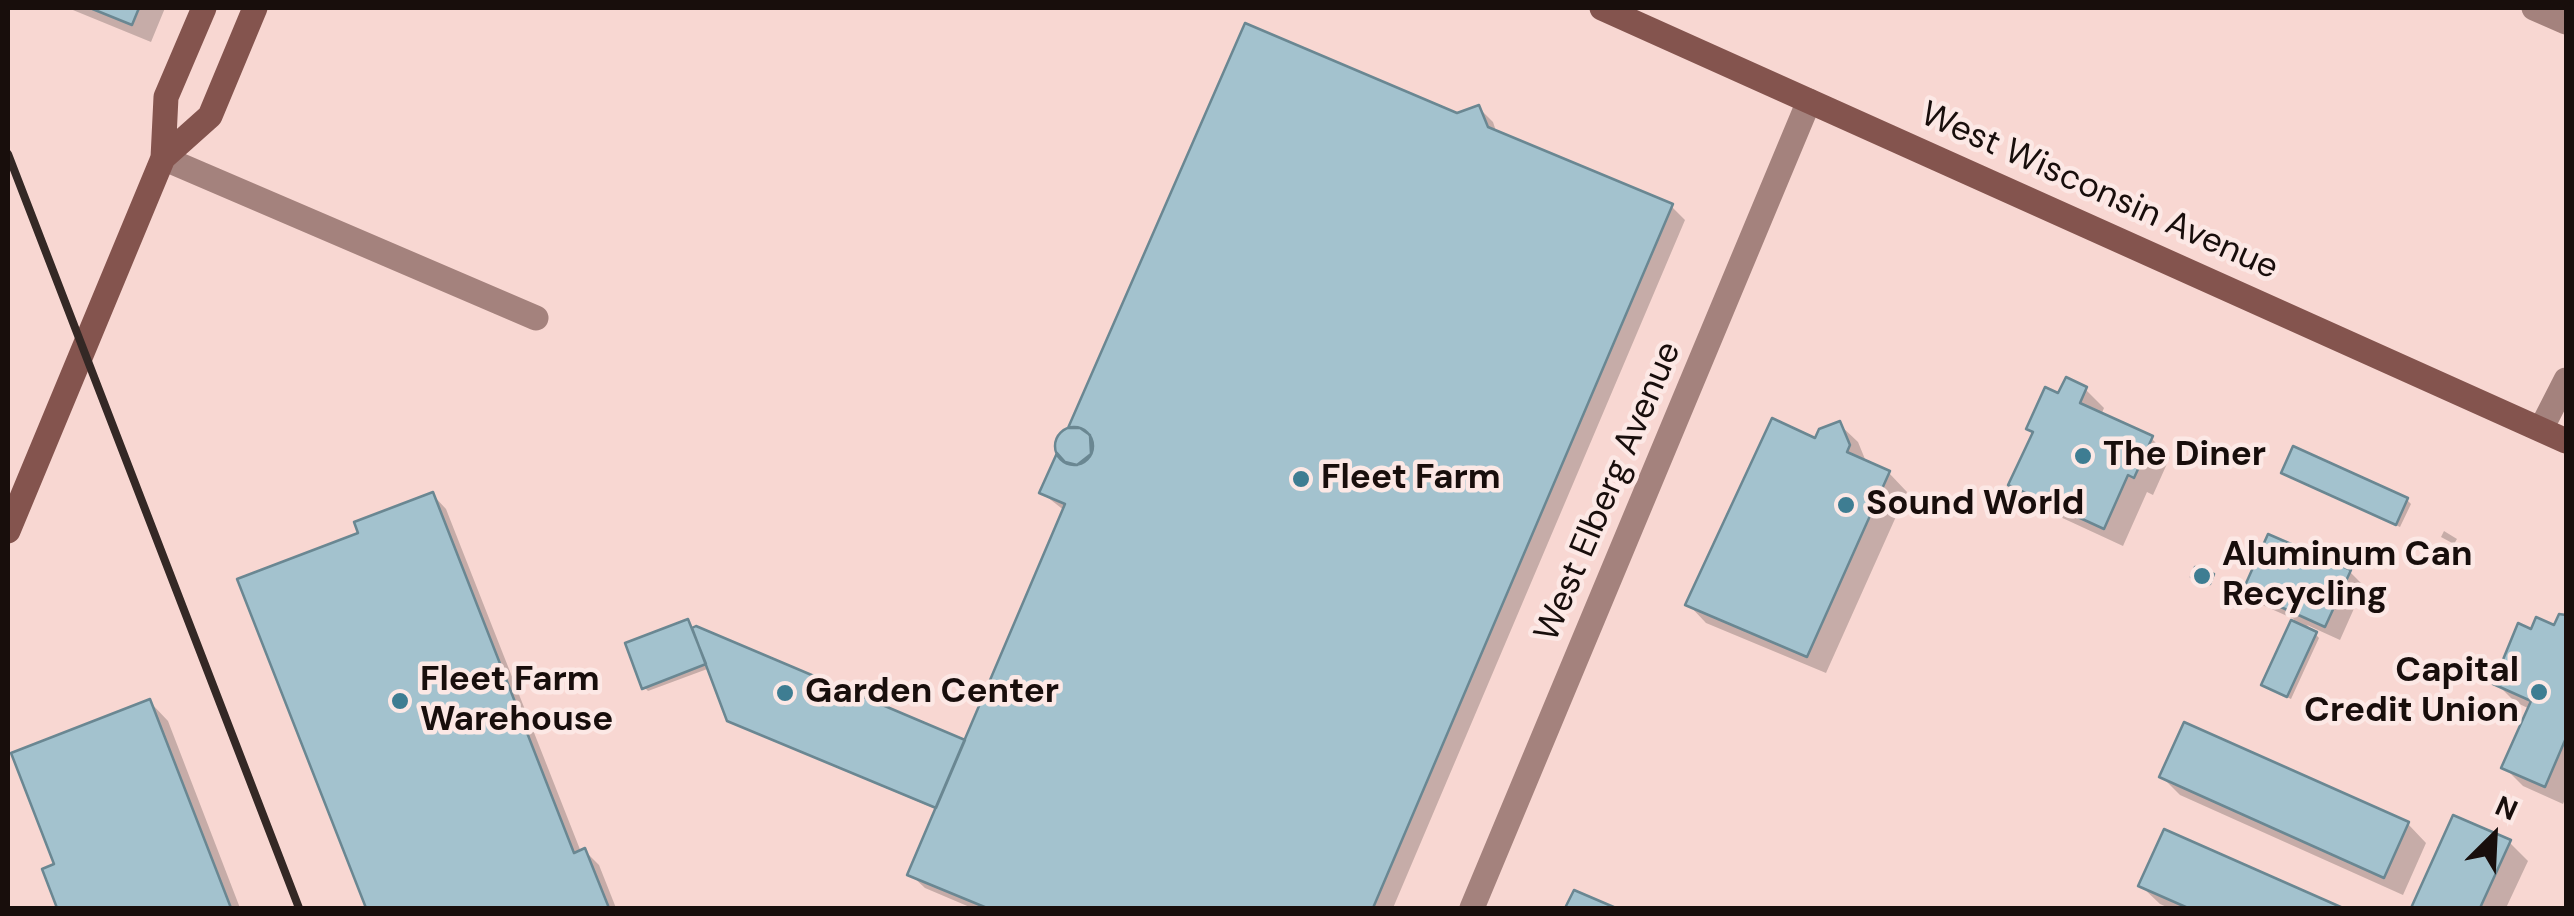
<!DOCTYPE html>
<style>
body{margin:0}
#map{position:relative;width:2574px;height:916px;overflow:hidden;background:#f8d7d2;font-family:"DM Sans",sans-serif}
canvas{display:block}
.frame{position:absolute;inset:0;border:10px solid #180e0c;pointer-events:none}
.north{position:absolute;left:2444px;top:786px;width:100px;height:100px;-webkit-text-stroke:8px #fce8e5;paint-order:stroke;rotate:24deg;font-size:28px;font-weight:700;line-height:40px;text-align:center;color:#180e0c}
.north::after{content:'';display:block;margin:auto;width:35px;height:45px;background:#180e0c;clip-path:polygon(50% 0,100% 100%,50% 72%,0 100%)}
</style>
<div id="map">
<canvas width="2574" height="916"></canvas>
<div class="frame"></div>
<div class="north">N</div>
</div>
<script>
const g = document.querySelector('canvas').getContext('2d');
g.lineJoin = 'round';
function paint(path, color) {
  g.fillStyle = color;
  g.fill(path, 'evenodd');
}
function stroke(path, color, width, dash) {
  g.strokeStyle = color;
  g.lineWidth = width;
  g.lineCap = dash ? 'butt' : 'round';
  g.setLineDash(dash || []);
  g.stroke(path);
}
function drawText(font, color, halo, rows, align = 'center') {
  g.font = font + ' "DM Sans",sans-serif';
  g.lineWidth = 9;
  g.setLineDash([]);
  g.textBaseline = 'middle';
  g.strokeStyle = halo;
  g.fillStyle = color;
  for (const [text, x, y, turn = 0] of rows) {
    g.save();
    g.translate(x, y);
    g.rotate((+turn || 0) * Math.PI / 180);
    g.textAlign = isNaN(turn) ? turn : align;
    if (halo) g.strokeText(text, 0, 0);
    g.fillText(text, 0, 0);
    g.restore();
  }
}
const shadow = new Path2D(`
 M68,8H165L151,42Z
 M1479,108L1493,122L1497,134L1671,206L1685,220L1393,908H972L925,888L910,874L938,810L734,724L710,668L648,691L644,687L687,621L693,630L966,744L1065,511L1042,493L1059,453V442L1069,431H1074L1071,428L1457,116Z
 M2085,389L2104,408L2101,415L2152,439L2170,457L2153,495L2147,492L2123,546L2030,503L2011,485L2035,434L2029,428L2059,396Z
 M1839,424L1858,442L1867,464L1889,473L1907,492L1826,673L1706,623L1688,604Z
 M2284,472L2407,500L2411,504L2400,527Z
 M432,494L446,509L581,852L585,851L599,865L616,908H369L241,581L361,535Z
 M2444,531L2457,539L2454,544L2441,537Z
 M2350,572L2364,586L2340,640L2307,625L2319,638L2291,699L2268,688L2264,684L2294,619L2260,604L2246,590Z
 M2560,617L2566,620V797L2563,804L2523,786L2504,767L2530,709L2515,702L2496,683L2532,632L2555,628Z
 M150,702L168,721L240,908H60L45,871L57,866Z
 M2162,777L2408,824L2426,843L2403,895L2180,795Z
 M2454,818L2509,842L2528,861L2506,908H2413Z
 M2165,833L2337,908H2169L2160,904L2141,886Z`);
const building = new Path2D(`
 M90,8H139L132,25Z
 M1245,23L1457,113L1479,105L1488,127L1673,204L1373,908H987L907,875L1065,504L1039,493L1057,453L1065,462L1077,465L1091,454L1090,435L1080,428H1068Z
 M2066,377L2087,387L2080,403L2153,436L2134,478L2128,475L2104,529L2008,485L2033,432L2026,429L2045,387L2058,393Z
 M1772,418L1815,438L1819,429L1840,421L1850,445L1847,452L1890,471L1807,657L1685,605Z
 M1055 446a19 19 0 1 1 38 0a19 19 0 1 1-38 0Z
 M2293,446L2408,498L2396,525L2281,473Z
 M433,492L574,853L585,848L609,908H366L237,579L358,533L354,522Z
 M2268,534L2351,570L2325,627L2243,590Z
 M2195,567L2214,574L2210,584L2191,577Z
 M2559,614L2566,615V738L2545,787L2501,768L2531,701L2493,684L2518,623L2531,629L2536,617L2554,625Z
 M688,619L706,664L642,689L625,643Z
 M2291,620L2317,632L2287,697L2261,685Z
 M696,626L965,740L936,808L727,721L692,628Z
 M150,699L231,908H57L42,869L54,864L11,753Z
 M2184,722L2409,822L2384,878L2159,777Z
 M2453,815L2511,840L2480,908H2411Z
 M2164,829L2343,908H2188L2138,886Z
 M1574,890L1616,908H1565Z`);
const minor = new Path2D(`
 M2534,8L2566,22
 M163,158L536,318
 M2541,429L2566,380
 M1472,908L1809,101`);
const secondary = new Path2D(`
 M1602,8L2566,441
 M163,158L210,116L255,8
 M8,531L163,158L166,97L204,8`);
const rail = new Path2D(`
 M8,154L299,908`);
const markers = [
 [2083,456,10,"#3e7d92"],
 [1301,479,10,"#3e7d92"],
 [1846,505,10,"#3e7d92"],
 [2202,576,10,"#3e7d92"],
 [2539,692,10,"#3e7d92"],
 [785,693,10,"#3e7d92"],
 [400,701,10,"#3e7d92"]
];
const streetNames = [
 ["West Wisconsin Avenue",2099,192,24],
 ["West Elberg Avenue",1609,492,-67]
];
const poiNames = [
 ["The Diner",2103,456],
 ["Fleet Farm",1321,479],
 ["Sound World",1866,505],
 ["Aluminum Can",2222,556],
 ["Recycling",2222,596],
 ["Capital",2519,672,"right"],
 ["Credit Union",2519,712,"right"],
 ["Fleet Farm",420,681],
 ["Warehouse",420,721],
 ["Garden Center",805,693]
];
paint(shadow, '#0003');
paint(building, '#a3c2ce');
stroke(building, '#6a8792', 2.5);
stroke(minor, '#a4827d', 25);
stroke(secondary, '#84544e', 25);
stroke(rail, '#342825', 8);
for (const [x, y, r, color] of markers) {
  const dot = new Path2D();
  dot.arc(x, y, r, 0, 2 * Math.PI);
  g.fillStyle = color;
  g.fill(dot);
  stroke(dot, '#fce8e5', 4);
}
drawText('35px', '#180e0c', '#fce8e5', streetNames);
drawText('bold 35px', '#180e0c', '#fce8e5', poiNames, 'left');
</script>
